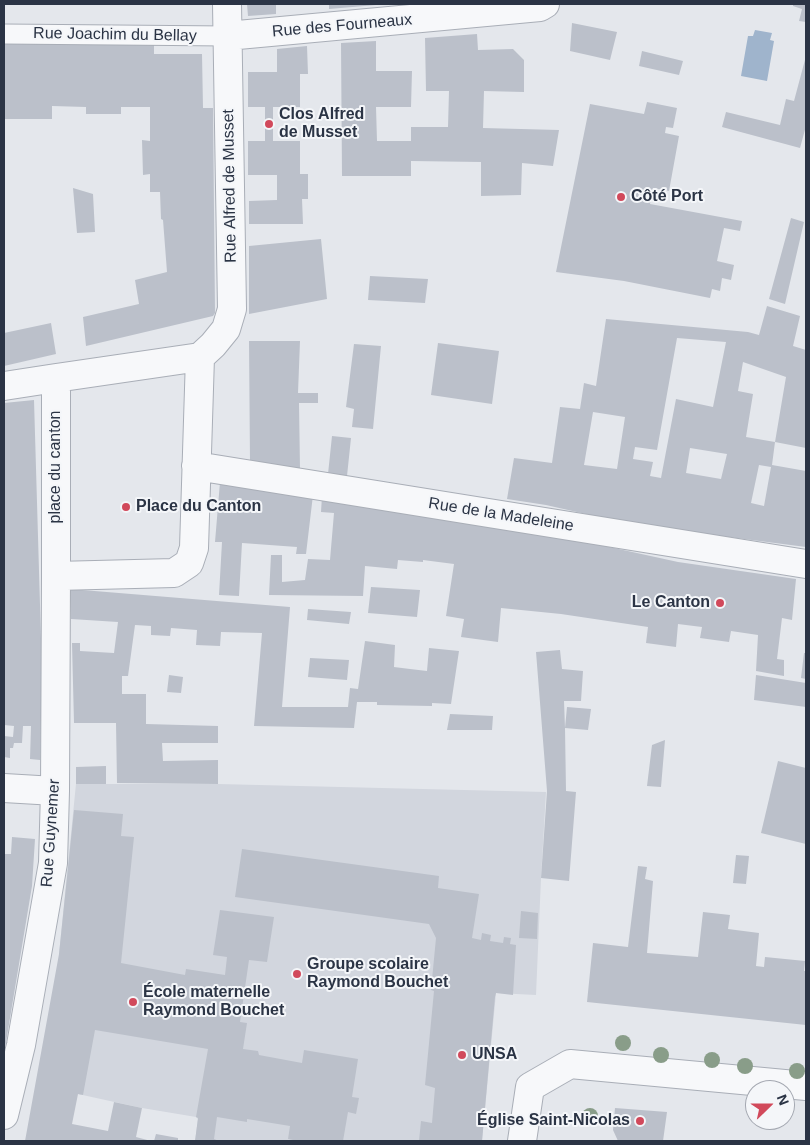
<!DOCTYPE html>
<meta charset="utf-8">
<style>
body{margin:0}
#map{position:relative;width:810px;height:1145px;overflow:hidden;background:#e4e7ec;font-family:Arial,sans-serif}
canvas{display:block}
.frame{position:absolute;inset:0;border:5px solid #2b3445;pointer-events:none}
.north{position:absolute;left:745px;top:1080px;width:50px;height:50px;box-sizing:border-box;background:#f4f6f9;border:1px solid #a4a8b1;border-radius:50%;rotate:68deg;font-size:14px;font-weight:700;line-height:20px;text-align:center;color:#2b3445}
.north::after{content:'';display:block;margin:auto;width:18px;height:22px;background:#d1495b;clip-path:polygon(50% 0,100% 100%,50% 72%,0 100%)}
</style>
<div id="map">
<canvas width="810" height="1145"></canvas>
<div class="frame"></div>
<div class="north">N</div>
</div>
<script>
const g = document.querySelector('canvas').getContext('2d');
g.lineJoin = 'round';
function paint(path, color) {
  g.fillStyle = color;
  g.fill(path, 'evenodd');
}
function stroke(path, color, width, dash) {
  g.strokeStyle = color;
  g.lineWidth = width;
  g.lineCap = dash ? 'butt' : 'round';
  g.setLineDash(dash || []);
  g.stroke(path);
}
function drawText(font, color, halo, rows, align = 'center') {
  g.font = font + ' Arial,sans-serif';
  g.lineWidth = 4;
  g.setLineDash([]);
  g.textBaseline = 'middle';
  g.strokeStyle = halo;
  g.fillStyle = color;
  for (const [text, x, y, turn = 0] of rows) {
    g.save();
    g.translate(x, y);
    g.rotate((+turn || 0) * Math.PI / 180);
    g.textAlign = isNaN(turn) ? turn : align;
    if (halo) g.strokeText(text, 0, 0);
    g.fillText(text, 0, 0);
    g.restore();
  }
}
const built = new Path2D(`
 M76,784H218L546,792L541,878L536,995L496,993L482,1141H195L198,1119L196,1117L142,1108L78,1094L59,954Z`);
const water = new Path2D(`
 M755,30L772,33L770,40L774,41L767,81L741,76L748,36H753Z`);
const building = new Path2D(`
 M247,4H276V14L248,16Z
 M329,4H376V5L329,9Z
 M793,4H806V22L799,21L802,9L793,6Z
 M572,23L617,32L610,60L570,51Z
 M477,34L478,50L513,49L524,60V92L484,91L483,128L559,130L553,166L522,163L521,195L481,196V162L411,161V176H342L341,43L376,41V71H412L411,107H376L377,141H411V127H448L449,91H426L425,38Z
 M4,42L154,44V54H202L203,108H213L215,313L213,316L86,346L83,317L139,304L135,280L167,272L163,220L161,219L160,192H150V174L143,175L142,140L150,141V107H121V114H86V107L52,106V119H4Z
 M307,46L308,74H300V107H273V141H300V174H308V199H302L303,224H249V201L277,200V175H248V141H265V107H248V72H277V49Z
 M642,51L683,61L679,75L639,66Z
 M806,56V126L800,148L722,127L726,112L780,125L786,99L794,101Z
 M647,102L677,108L673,128L666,127L665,133L679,136L669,191L653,188L650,204L742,221L740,231L724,228L717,261L734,265L731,280L722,278L720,291L712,289L710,298L624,281L556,272L590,104L644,114Z
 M73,188L93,194L95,232L77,233Z
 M791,218L804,222L785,304L769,299Z
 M321,239L327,299L249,314V246Z
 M370,276L428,279L425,303L368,300Z
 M767,306L800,316L793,346L806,350V448L775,442L786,377L743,362L738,391L753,394L746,437L775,442L772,465L806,471V547L682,531L608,519L546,505L507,499L514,458L552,463L560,407L580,409L584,383L596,386L606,319L748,332L759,335ZM677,338L726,342L713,407L676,399L661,478L650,476L653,462L633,459L635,447L657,450ZM593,412L625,417L617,469L584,465ZM690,448L727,454L721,479L686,473ZM759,465L771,467L764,506L751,503Z
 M51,323L56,354L4,366V333Z
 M249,341H300L298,393H318V403H299L300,469L250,462Z
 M438,343L499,351L492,404L431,395Z
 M354,344L381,346L373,429L352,427L354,409L346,407Z
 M34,400L42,673L40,760L30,759L31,726H23L22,743H14L13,748H10V758L4,757V736L13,737L14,726L4,725V403Z
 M332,436L351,438L347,476L328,474Z
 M220,482L313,495L306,554H296L297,547L242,543L239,596L219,595L222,542H215Z
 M322,496L541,532L678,562L796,579L792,620L782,618L777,659L784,660V676L756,671L758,635L731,631L729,642L700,638L702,627L678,624L676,647L646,643L648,627L561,614L501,608L498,642L461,637L464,619L446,616L454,564L423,560V562L398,560L397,569L365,566L363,596L269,595L271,555H282V582L305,580L308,559L330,560L334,513L321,512Z
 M371,587L420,590L417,617L368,613Z
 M70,589L290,607L282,707H348L350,688L358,689L365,641L395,645L394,667L410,669L427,671L429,648L459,651L451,704L432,703V706L377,705V702H357L354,728L254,726L262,633L221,632L220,646L196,645L197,630L171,628L170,636L151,635V626L135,625L128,676H122V694H146V724L218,726V743H162L163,761L218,760V784L117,783L116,723H74L72,643H80V651L114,653L118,622L71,619Z
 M308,609L351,612L349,624L307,620Z
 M560,650L562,669L583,671L581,701H564L565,728L567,707L591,709L588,730L565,728L566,791L576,792L569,881L541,878L547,791L536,652Z
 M804,653H806V679L801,678Z
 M310,658L349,660L347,680L308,677Z
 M169,675L183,677L181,693L167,692Z
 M756,675L806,683V707L754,700Z
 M450,714L493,716L492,730H447Z
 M665,740L661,787L647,786L652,745Z
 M778,761L806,768V844L761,833Z
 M106,766V784H76V767Z
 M74,810L123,814L121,836L134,837L121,963L185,975L186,969L225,975L227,957L213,955L220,910L274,917L267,962L249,960L240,1022L247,1023L243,1049L258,1051L259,1055L302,1063L304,1050L358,1059L352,1097L359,1098L356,1114L348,1112L343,1141H298L288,1139L290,1126L247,1119V1122L217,1117L214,1139L219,1141H195L198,1118L196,1117L208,1049L95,1030L83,1095L78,1094L72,1124L108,1131L114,1102L142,1108L136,1137L151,1141H25L59,954Z
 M12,837L35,839L32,886L5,1048L4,854H11Z
 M242,849L439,876L438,888L479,894L472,938L481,940L482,933L491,935L490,941L503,943L504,937L511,938L510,944L516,945L513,995L496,993L495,997L482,1141H419L421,1121L432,1123L435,1088L425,1085L434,991L431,990L436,938L429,924L235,897Z
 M736,855L749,856L746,884L733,883Z
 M638,866L647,867L645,879L653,881L647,953L698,957L703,912L730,915L728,929L759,933L756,966L764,967L765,957L805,961L804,971H806V1025L587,1002L593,943L628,947Z
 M521,911L538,913L537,939L519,938Z
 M615,1108L667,1112L663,1141H618L613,1130Z
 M156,1134L178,1138V1141H154Z`);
const lane = new Path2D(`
 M4,34L227,36`);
const street = new Path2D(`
 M227,36L540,7L545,4
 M200,357L194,548L189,563L174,573L56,576V378Z
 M200,357L213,345L226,329L232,309L227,4
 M4,386L56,378
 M196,466L806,564
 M4,788L55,791
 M4,1115L21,1045L53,863L55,791L56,576
 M522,1141L530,1087L570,1064L806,1086`);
const trees = [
 [623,1043],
 [661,1055],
 [712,1060],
 [745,1066],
 [797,1071],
 [590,1116]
];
const markers = [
 [269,124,5,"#d1495b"],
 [621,197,5,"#d1495b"],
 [126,507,5,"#d1495b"],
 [720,603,5,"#d1495b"],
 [297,974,5,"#d1495b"],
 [133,1002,5,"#d1495b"],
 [462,1055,5,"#d1495b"],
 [640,1121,5,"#d1495b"]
];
const streetNames = [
 ["Rue des Fourneaux",342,26,-5],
 ["Rue Joachim du Bellay",115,35,1],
 ["Rue Alfred de Musset",230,186,-91],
 ["place du canton",56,467,-90],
 ["Rue de la Madeleine",501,515,9],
 ["Rue Guynemer",51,833,-86]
];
const poiNames = [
 ["Clos Alfred",279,115],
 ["de Musset",279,133],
 ["Côté Port",631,197],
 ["Place du Canton",136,507],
 ["Le Canton",710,603,"right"],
 ["Groupe scolaire",307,965],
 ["Raymond Bouchet",307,983],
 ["École maternelle",143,993],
 ["Raymond Bouchet",143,1011],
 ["UNSA",472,1055],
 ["Église Saint-Nicolas",630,1121,"right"]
];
paint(built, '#d2d6de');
paint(water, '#9fb4cc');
paint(building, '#bbc0ca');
stroke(lane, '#a9aeb7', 21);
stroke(street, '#a9aeb7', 30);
stroke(lane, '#f7f8fa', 19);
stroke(street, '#f7f8fa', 28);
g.fillStyle = '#899d89';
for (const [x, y] of trees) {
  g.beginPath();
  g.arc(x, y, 8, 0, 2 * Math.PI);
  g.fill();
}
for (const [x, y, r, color] of markers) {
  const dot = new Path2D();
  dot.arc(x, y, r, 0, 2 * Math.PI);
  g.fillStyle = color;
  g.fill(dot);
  stroke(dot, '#f4f6f9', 2);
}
drawText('16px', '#2b3445', '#f4f6f9', streetNames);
drawText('bold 16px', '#2b3445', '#f4f6f9', poiNames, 'left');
</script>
